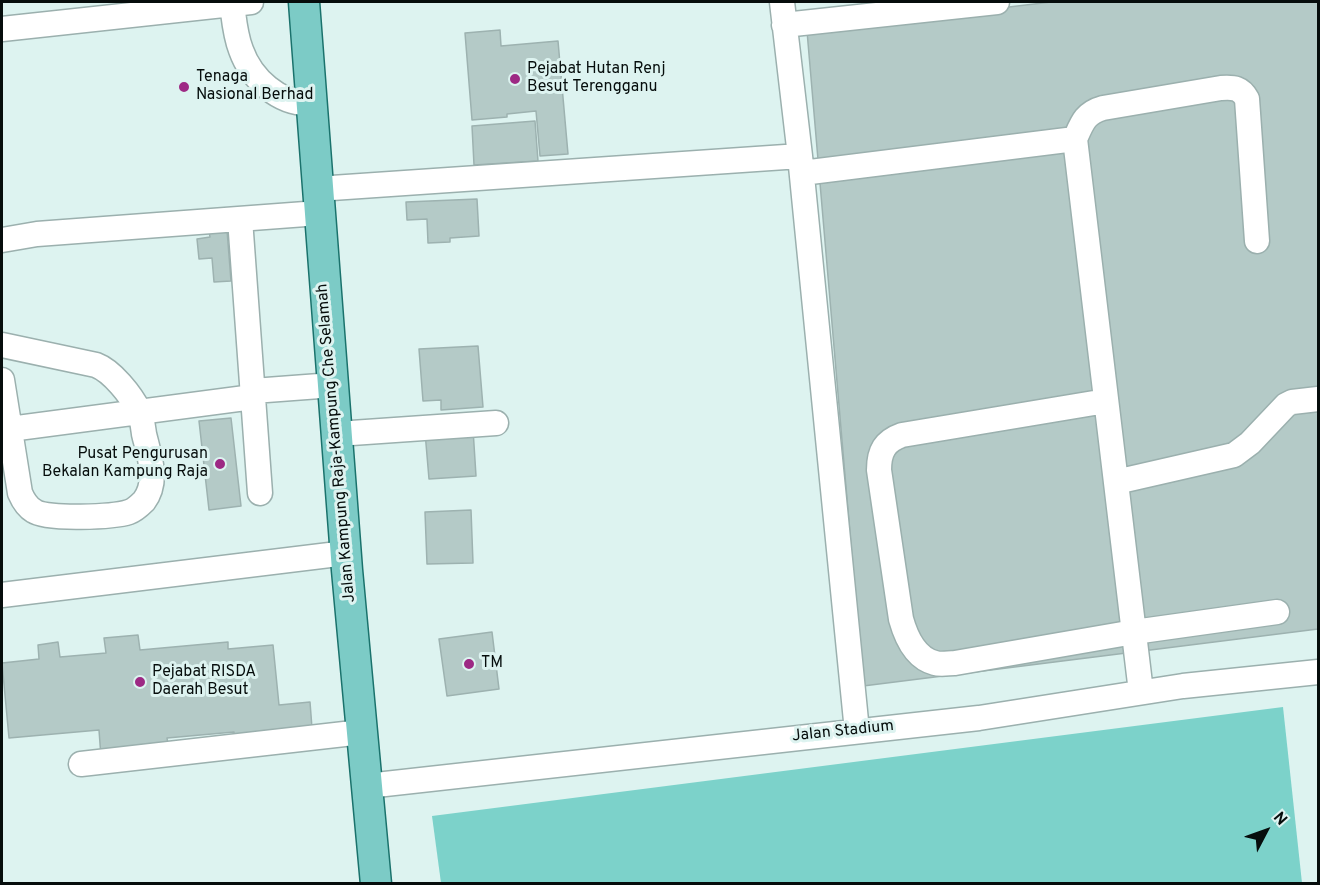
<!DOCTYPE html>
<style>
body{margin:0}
#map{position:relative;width:1320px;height:885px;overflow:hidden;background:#ddf3f0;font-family:Overpass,sans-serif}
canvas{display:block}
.frame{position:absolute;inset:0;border:3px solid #060d0c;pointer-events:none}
.north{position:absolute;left:1236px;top:801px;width:60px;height:60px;-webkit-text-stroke:4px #ddf3f0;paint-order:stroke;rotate:49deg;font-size:16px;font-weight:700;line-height:24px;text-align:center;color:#060d0c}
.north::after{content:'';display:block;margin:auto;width:21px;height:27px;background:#060d0c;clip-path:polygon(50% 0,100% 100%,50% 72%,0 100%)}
</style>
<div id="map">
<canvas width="1320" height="885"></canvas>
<div class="frame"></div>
<div class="north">N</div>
</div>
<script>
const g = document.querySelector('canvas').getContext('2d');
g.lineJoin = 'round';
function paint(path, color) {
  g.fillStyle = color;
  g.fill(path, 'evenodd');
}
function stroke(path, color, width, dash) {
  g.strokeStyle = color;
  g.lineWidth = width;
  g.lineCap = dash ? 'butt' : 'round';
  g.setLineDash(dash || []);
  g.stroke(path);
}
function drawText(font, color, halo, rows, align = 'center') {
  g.font = font + ' Overpass,sans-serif';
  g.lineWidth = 6;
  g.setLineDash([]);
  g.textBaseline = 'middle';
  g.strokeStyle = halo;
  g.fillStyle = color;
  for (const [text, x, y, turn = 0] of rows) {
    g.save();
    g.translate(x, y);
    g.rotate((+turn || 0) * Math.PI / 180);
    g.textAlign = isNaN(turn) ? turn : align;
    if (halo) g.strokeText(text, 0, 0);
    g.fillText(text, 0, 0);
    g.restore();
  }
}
const green = new Path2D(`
 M1283,707L1302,883H441L432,816Z`);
const building = new Path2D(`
 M1051,2H1318V629L863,686L807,31Z
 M500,30L501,46L558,41L568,154L540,156L536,111L507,114V117L472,120L465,33Z
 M535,121L538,161L474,165L472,126Z
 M477,199L479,236L450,238V242L428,243L427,219L407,220L406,202Z
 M227,230L231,281L214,282L212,258L199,259L197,239L210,237L209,231Z
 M478,346L483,407L441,410V400L423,401L419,349Z
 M231,418L241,506L209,510L199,421Z
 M473,429L476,476L429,479L425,432Z
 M471,510L473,563L427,564L425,512Z
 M492,632L499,689L447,696L439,639Z
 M138,635L140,650L228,642V649L273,645L279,705L310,702L312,728L235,742L234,732L167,738L169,751L101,757L99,730L9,738L2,663L39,659L38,645L58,642L60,657L106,653L104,638Z`);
const minor = new Path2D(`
 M782,2L800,156L857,731
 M232,4C234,19 235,35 241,50C251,78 279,105 311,103
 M784,25L997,2
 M2,29L251,2
 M1075,139C1082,123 1085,113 1103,108L1221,88C1234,87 1241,88 1247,99L1257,241
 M802,173L1075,139L1141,692
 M317,189L800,156
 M240,219L260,493
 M2,240L37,234L319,213
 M2,345L96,365C112,371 131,395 139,411C142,417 143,427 144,434C149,455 159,481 144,501C140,505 135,510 129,512C114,517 47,520 34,511C27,507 23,500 20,493L2,380
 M253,391L333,385
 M1106,401L902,435C885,441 879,451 879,470L901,619C906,637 915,658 935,663C941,665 949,663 955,663L1134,632L1277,612
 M10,429L253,397
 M337,434L496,423
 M1116,482L1234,455L1250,443L1286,405L1292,402L1318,399
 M2,595L346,553
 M81,764L362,732
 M367,786L979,718L1183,686L1318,672`);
const major = new Path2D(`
 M304,2L347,570L376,884`);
const markers = [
 [515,79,6,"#9d2984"],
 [184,87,6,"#9d2984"],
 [220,464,6,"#9d2984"],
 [469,664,6,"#9d2984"],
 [140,682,6,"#9d2984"]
];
const poiNames = [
 ["Pejabat Hutan Renj",527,70],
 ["Besut Terengganu",527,88],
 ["Tenaga",196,78],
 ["Nasional Berhad",196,96],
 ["Pusat Pengurusan",208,455,"right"],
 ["Bekalan Kampung Raja",208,473,"right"],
 ["TM",481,664],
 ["Pejabat RISDA",152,673],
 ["Daerah Besut",152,691]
];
const streetNames = [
 ["Jalan Kampung Raja-Kampung Che Selamah",337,443,-95],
 ["Jalan Stadium",843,732,-6]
];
paint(green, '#7cd2ca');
paint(building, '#b4cac7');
stroke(building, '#9db2b0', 1.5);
stroke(minor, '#9bb0ae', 27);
stroke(major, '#1a726c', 33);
stroke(minor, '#fff', 24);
stroke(major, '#7ccbc6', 30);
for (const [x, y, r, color] of markers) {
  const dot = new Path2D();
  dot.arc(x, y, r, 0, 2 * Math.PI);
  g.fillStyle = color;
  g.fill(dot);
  stroke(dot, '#ddf3f0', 2);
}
drawText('16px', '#060d0c', '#ddf3f0', poiNames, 'left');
drawText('16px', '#060d0c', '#ddf3f0', streetNames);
</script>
